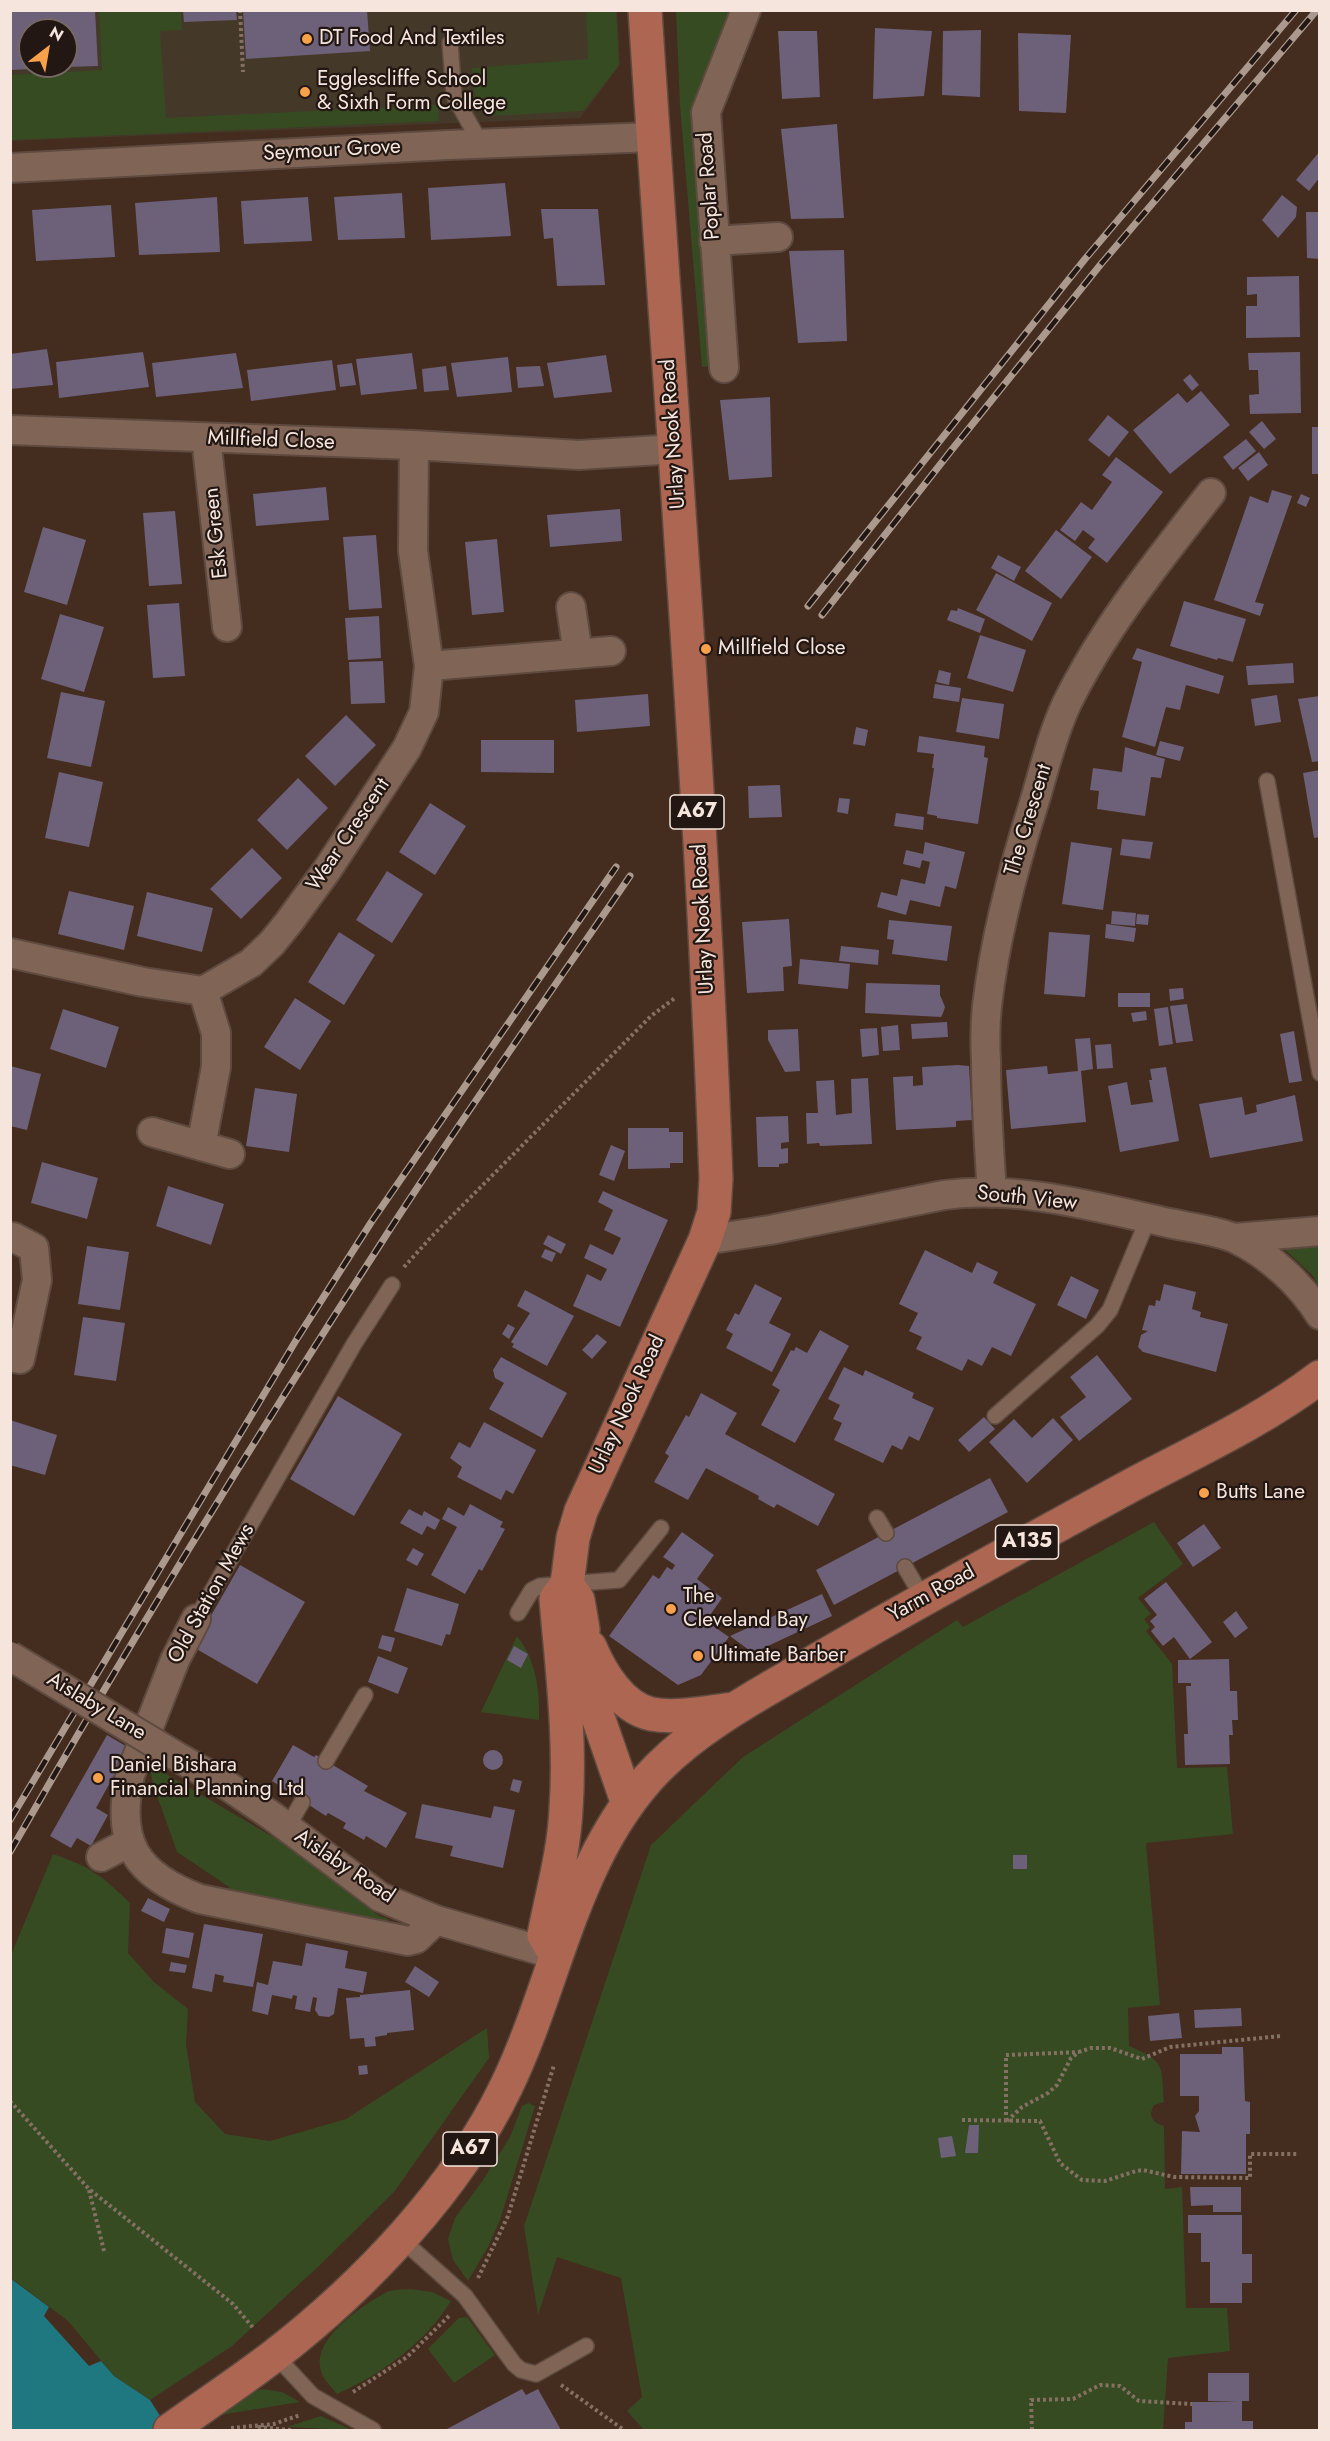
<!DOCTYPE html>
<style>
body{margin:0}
#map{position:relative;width:1330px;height:2441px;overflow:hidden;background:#442c1f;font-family:Jost,sans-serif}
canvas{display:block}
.frame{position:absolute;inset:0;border:12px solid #f5e5dd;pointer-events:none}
.north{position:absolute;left:18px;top:18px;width:60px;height:60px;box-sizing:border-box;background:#221712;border:2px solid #766963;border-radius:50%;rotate:31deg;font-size:16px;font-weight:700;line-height:24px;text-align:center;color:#f5e5dd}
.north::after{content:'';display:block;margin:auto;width:21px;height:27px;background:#f8a14a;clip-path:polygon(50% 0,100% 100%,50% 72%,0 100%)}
</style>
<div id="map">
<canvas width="1330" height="2441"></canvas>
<div class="frame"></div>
<div class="north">N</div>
</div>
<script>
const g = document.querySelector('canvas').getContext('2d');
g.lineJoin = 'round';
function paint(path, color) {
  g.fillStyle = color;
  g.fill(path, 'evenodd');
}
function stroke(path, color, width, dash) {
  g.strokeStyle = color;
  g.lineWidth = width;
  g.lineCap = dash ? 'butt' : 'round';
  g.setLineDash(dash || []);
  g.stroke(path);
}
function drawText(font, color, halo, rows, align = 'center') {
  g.font = font + ' Jost,sans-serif';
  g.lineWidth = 4.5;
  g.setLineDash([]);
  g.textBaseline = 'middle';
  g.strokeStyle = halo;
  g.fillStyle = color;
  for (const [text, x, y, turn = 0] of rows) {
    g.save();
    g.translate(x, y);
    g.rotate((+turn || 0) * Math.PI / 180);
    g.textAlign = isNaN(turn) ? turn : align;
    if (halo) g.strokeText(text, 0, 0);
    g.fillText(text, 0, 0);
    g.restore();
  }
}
const education = new Path2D(`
 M10,11H617L620,65L580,118L11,141ZM30,30H66V66H30Z`);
const green = new Path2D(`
 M99,11H181L182,30L160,31L166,118L438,105L439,121L11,140V75L102,70Z
 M586,11H616L619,65L583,111L491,116C472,100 474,91 472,68L588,59Z
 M676,11H736L701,98L714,366L702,367L680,105Z
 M1319,1243V1287L1312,1275L1283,1248Z
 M1154,1522L1183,1564L1138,1598L1151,1614L1144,1619L1150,1627L1146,1631L1172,1664L1177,1768L1227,1767L1233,1834L1146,1843L1160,2005L1128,2008L1129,2046C1166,2062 1161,2065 1164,2102L1154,2105C1147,2117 1154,2123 1164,2126L1165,2189L1182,2187L1186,2308H1227L1230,2351L1168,2358L1163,2430H644L627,2411L642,2397L621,2278L557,2257L538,2315L524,2226L651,1845L743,1757L957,1620L963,1627Z
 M517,1636C536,1660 540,1690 539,1720L481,1712Z
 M149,1764L285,1844L379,1916L388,1919V1925L229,1894V1887L177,1852L153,1784Z
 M53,1854C91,1867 101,1875 130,1903L128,1953L154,1982L188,2009L186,2044L195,2102L225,2134L270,2141L346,2119L487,2028L489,2058L394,2192L321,2264L232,2346L150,2400L114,2376L68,2321L11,2278V1955Z
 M528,2103L535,2106L500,2220L488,2247L468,2281L453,2260L448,2239L455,2218L483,2180L510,2137L522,2106Z
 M410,2289L432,2292L451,2301C425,2343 382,2374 337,2394C330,2385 321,2378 320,2366C316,2336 364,2304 387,2292C394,2289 403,2290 410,2289Z
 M467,2317L495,2355L454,2383L428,2349L459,2318Z
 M263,2389L282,2392L300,2402L219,2415L248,2393Z
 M321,2416L352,2430L287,2427Z`);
const water = new Path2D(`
 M10,2278L49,2307L44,2316L89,2366L101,2361L114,2376L150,2400L169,2430H11Z`);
const building = new Path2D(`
 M10,10H95L98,66L66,67V30H30V66H56V68L11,70Z
 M183,10H236L237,20L184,22Z
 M243,10H367L370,51L246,59Z
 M875,28L932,31L924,96L873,99Z
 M981,30L980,97L942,95L943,31Z
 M778,31H817L820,97L782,99Z
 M1018,33L1071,35L1066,113L1019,111Z
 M837,124L844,218L791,219L781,129Z
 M1320,151V177L1309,191L1296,180Z
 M505,183L511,236L431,240L428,188Z
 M402,193L405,238L338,240L334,197Z
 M1282,195L1297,207L1296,217L1278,238L1262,220Z
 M217,197L220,252L139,255L135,203Z
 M308,197L312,241L244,244L241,201Z
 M111,205L115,257L36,261L32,210Z
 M541,209H598L605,285L557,286L553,238L544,239Z
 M1306,212H1320V259L1307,258Z
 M844,250L847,341L798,343L789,251Z
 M1299,276L1300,337L1246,338V306H1257V294L1247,295V277Z
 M47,349L53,385L10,389V354Z
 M143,352L149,387L59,398L56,362Z
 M1300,352L1301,413L1250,414L1249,395L1259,394L1258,370H1249L1248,353Z
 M236,353L243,388L156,397L152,363Z
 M412,353L417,389L361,395L356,359Z
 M606,355L612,392L554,398L547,363Z
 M508,357L512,392L457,397L451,363Z
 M332,360L336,390L251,401L247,370Z
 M352,363L356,385L340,387L337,365Z
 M446,366L449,390L424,392L422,369Z
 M540,366L544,386L518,388L516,367Z
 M1190,374L1199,385L1192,391L1183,380Z
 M1201,391L1230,425L1170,474L1133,430L1178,393L1187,403Z
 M770,397L772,477L729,480L720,400Z
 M1108,415L1129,432L1109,457L1088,440Z
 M1262,421L1276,439L1264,449L1249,432Z
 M1312,427H1320V474H1312Z
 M1246,439L1256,451L1233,470L1223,457Z
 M1259,452L1268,465L1248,481L1238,468Z
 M1116,457L1163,492L1107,563L1088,548L1095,539L1083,530L1075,541L1060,530L1081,502L1092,510L1112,482L1102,475Z
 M326,487L329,520L256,526L253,494Z
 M1272,490L1292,496L1255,602L1264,604L1260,616L1214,600L1250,496L1268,503Z
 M1301,494L1310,498L1306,507L1297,503Z
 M620,509L622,541L550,547L547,515Z
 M175,511L182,584L149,586L143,513Z
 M43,527L86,540L67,605L24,592Z
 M1056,530L1092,557L1061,599L1025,571Z
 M376,535L382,608L349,610L343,537Z
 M497,539L504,612L472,615L465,542Z
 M998,555L1021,567L1014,581L991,568Z
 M996,573L1052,603L1032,641L976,610Z
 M1184,601L1246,619L1233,662L1218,658L1217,660L1170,646Z
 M179,603L185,676L153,678L147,605Z
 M958,608L985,619L980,633L947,620L951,610L957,611Z
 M60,614L104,627L84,692L41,679Z
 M379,616L381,658L348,660L345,618Z
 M980,635L1026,650L1013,692L967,678Z
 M1137,648L1224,676L1219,694L1186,685L1180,710L1166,707L1155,747L1122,737L1142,662L1132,659Z
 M383,661L385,703L351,704L349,662Z
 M1293,663L1294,683L1248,685L1246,666Z
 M939,670L951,673L949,685L936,682Z
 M935,684L961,688L959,702L933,698Z
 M61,692L105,701L91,767L47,758Z
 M648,694L650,726L577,732L575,700Z
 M1277,695L1281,722L1255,726L1251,699Z
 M1320,696V761L1312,762L1298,699Z
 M962,698L1004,704L999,739L956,732Z
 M346,715L376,745L335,786L305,756Z
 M856,727L868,730L865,746L853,744Z
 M919,736L985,746L984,757L988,758L978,824L937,818V816L927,814L934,768H932L934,754L917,752Z
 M481,740H554V773L481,772Z
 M1160,741L1184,747L1180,761L1156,755Z
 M1125,747L1165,759L1161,778L1151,777L1145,816L1097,809L1099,791L1090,790L1093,768L1122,772Z
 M1320,770V837L1314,838L1303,773Z
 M59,772L103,782L89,847L45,838Z
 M298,778L328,808L287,850L257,820Z
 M780,785L782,817L749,818L748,786Z
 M839,798L850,799L848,814L837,812Z
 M430,803L466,826L435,875L399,852Z
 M896,813L924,817L923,830L894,826Z
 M1122,839L1153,842L1150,859L1120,855Z
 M925,842L965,852L956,889L945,886L940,907L910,900L906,915L877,907L881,892L897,896L901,879L925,884L930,862L922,860L920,868L903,864L906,850L923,854Z
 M1071,842L1112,848L1103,910L1062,904Z
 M252,848L282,878L241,919L210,889Z
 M387,871L423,894L392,943L356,920Z
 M69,891L134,906L124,950L58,934Z
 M147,892L213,908L202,952L137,936Z
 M1112,911L1136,913L1135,926L1111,924Z
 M1137,914L1149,915L1148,925L1136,924Z
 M789,919L792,966L783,967L784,991L747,993L742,922Z
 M889,920L952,926L947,961L892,954L894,940L887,939Z
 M1106,924L1136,928L1134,942L1105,938Z
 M339,932L375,955L344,1005L308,982Z
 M1049,932L1090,935L1085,997L1044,994Z
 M841,946L879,950L878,965L839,961Z
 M800,959L850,964L848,989L798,984Z
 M866,983L940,985V995L945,1007L943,1013L941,1017L865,1013Z
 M1183,988L1184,999L1170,1001L1169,989Z
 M1118,993H1150V1007H1118Z
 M295,998L331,1021L300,1070L264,1047Z
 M1187,1004L1193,1041L1176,1043L1170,1006Z
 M1168,1007L1173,1044L1159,1046L1154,1009Z
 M63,1009L119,1027L106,1068L50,1049Z
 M1146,1011L1147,1020L1133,1022L1131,1013Z
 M947,1022L948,1037L912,1039L911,1024Z
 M898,1025L900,1050L883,1051L881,1027Z
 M877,1028L879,1055L862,1057L860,1029Z
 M798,1029L800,1071L785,1072L768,1040V1030Z
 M1294,1031L1302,1081L1289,1083L1280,1034Z
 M1090,1038L1093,1069L1081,1071L1086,1122L1011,1129L1006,1070L1047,1066L1048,1074L1078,1071L1075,1039Z
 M1111,1044L1113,1068L1097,1069L1095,1045Z
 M958,1065L969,1066L972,1120L956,1121V1127L896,1130L893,1077L913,1076V1086L923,1085L922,1067Z
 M10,1066L41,1074L27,1130L10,1126Z
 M1166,1067L1179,1141L1120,1152L1108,1086L1127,1082L1131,1105L1153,1102L1149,1080H1152L1150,1069Z
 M868,1078L872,1144L820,1146L819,1143L807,1144L806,1113H818L816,1081L834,1080L836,1115L852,1113L851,1079Z
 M255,1088L297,1094L289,1152L246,1146Z
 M1295,1095L1303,1141L1210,1158L1199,1104L1242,1097L1245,1115L1257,1112L1256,1105Z
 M788,1116L789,1142L781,1143V1149L788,1148V1163L779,1164V1167H758L756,1117Z
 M628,1128H669V1132H683V1163H670V1168L628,1169Z
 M611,1145L625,1151L614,1181L599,1175Z
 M42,1162L98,1178L87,1219L31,1203Z
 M168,1186L224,1204L211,1245L156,1226Z
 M603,1191L668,1220L620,1327L573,1306L587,1274L601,1281L607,1269L584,1258L590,1244L613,1255L621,1238L604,1230L613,1210L598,1202Z
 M548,1235L566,1244L561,1254L543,1244Z
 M87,1246L129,1252L120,1310L78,1304Z
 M545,1249L556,1253L552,1262L541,1257Z
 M925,1250L972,1273L977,1262L998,1272L993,1283L1036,1304L1011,1356L992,1347L982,1366L968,1359L962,1371L916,1349L922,1337L909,1331L918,1313L899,1304Z
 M1071,1276L1099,1290L1086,1319L1057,1305Z
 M755,1284L782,1298L769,1323L791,1334L772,1372L726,1348L733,1334L726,1330L735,1313L739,1315Z
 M1164,1284L1196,1292L1192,1309L1201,1312L1200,1317L1228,1324L1216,1372L1143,1352L1138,1347L1141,1335L1148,1331L1142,1330L1149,1305L1155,1306L1156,1300L1160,1301Z
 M525,1290L574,1316L547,1366L512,1347L514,1344L511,1342L530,1313L517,1306Z
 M83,1317L125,1323L116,1381L74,1375Z
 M508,1324L515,1328L509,1339L502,1334Z
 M820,1330L849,1346L795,1443L761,1425L780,1390L772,1385L791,1350L794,1351L796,1347L807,1353Z
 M597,1334L607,1342L592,1359L582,1350Z
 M1097,1355L1132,1399L1079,1441L1060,1417L1086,1397L1070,1377Z
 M501,1357L567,1393L542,1438L489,1409L504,1383L495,1378L493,1370Z
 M844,1367L863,1376L865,1370L914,1393L912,1398L934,1408L919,1441L909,1436L902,1450L892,1445L883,1463L834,1440L842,1423L833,1419L840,1405L828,1399Z
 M701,1393L737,1413L725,1434L835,1494L818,1526L777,1504L774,1508L758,1499L759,1496L706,1468L688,1500L654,1482L669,1456L665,1453L686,1415L689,1417Z
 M338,1396L402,1434L354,1516L290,1479Z
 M984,1417L995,1429L969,1452L958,1440Z
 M1053,1418L1073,1440L1027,1483L989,1442L1014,1419L1032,1438Z
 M10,1420L57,1435L45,1475L10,1465Z
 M484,1422L536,1450L513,1494L506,1490L501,1500L457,1477L462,1467L450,1458L459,1442L470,1448Z
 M990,1478L1008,1512L834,1605L816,1570Z
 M470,1504L503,1522L500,1527L505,1529L482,1571L479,1569L465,1594L431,1575L457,1527L442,1519L448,1507L464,1516Z
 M409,1509L422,1516L424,1511L440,1520L435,1530L427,1526L422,1535L400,1523Z
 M1204,1524L1221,1548L1193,1567L1177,1543Z
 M682,1532L714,1555L697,1579L722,1598L706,1621L729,1637L701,1675L678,1685L609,1636L653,1575L659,1579L667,1567L672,1570L675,1565L663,1557Z
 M413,1548L424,1554L417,1566L406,1560Z
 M240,1565L305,1602L257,1684L193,1647Z
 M1166,1582L1212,1642L1190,1659L1174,1637L1163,1646L1151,1631L1155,1627L1150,1621L1157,1615L1144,1599Z
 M407,1588L459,1604L450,1635L446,1634L442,1646L394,1631Z
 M822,1594L832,1616L753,1653L730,1636Z
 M1236,1611L1248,1628L1235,1638L1223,1622Z
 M382,1635L395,1638L391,1652L378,1648Z
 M514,1646L528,1654L521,1668L507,1660Z
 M378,1656L408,1668L398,1694L368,1682Z
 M1229,1659L1230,1691H1237L1238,1720H1232L1233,1735H1229L1230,1764L1185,1765L1184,1734H1188L1186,1686H1191V1683H1178V1660Z
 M107,1735L129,1748L96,1808L108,1815L91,1846L77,1838L71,1848L50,1836Z
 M293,1745L314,1757L316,1755L368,1786L364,1791L407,1813L386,1848L366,1836L364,1840L343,1828L346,1823L328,1813L326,1816L272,1781Z
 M483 1760a10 10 0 1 1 20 0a10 10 0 1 1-20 0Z
 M513,1779L522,1781L519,1793L510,1790Z
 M422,1804L491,1818L494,1806L515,1810L503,1868L450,1856L453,1846L415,1838Z
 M1013,1855H1027V1869H1013Z
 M148,1898L170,1909L164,1922L141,1911Z
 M204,1924L263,1934L253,1987L223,1982L224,1976L215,1974L212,1992L192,1988Z
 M166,1928L194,1933L189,1958L162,1953Z
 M306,1943L348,1951L345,1968L367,1972L363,1993L338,1988L334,2014L329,2017L319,2016L315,2010L317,1998L313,1997L310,2012L295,2009L297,1996L293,1995L292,1999L272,1995L268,2015L252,2011L257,1982L268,1985L273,1961L302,1966Z
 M171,1962L187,1965L185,1973L169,1971Z
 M415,1966L439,1982L429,1997L405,1982Z
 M410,1990L414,2030L387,2033V2035L375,2037L376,2046L365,2047L364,2038L350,2039L346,1998L360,1997V1995Z
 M1241,2008L1242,2026L1195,2028L1194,2010Z
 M1179,2013L1182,2038L1150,2041L1148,2016Z
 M1222,2047H1243L1245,2101L1250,2102V2134H1246V2174H1181L1182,2131L1200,2132L1195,2116L1199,2111V2096H1180V2054H1222Z
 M367,2065L368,2074L359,2075L358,2066Z
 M969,2125H979L978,2153H965Z
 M952,2136L956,2156L941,2158L938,2138Z
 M1190,2187H1241V2212H1213V2205L1191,2206Z
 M1188,2215H1242V2254H1252V2283H1242V2303H1210V2262H1201V2233H1188Z
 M1208,2373H1249V2401H1242V2421H1253V2430H1185V2422H1192V2402H1238L1208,2401Z
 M522,2389L526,2395L538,2389L561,2430H445Z`);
const path = new Path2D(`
 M240,10L243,72
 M404,1267L434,1234L651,1016L675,998
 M10,2101L89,2189L233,2304L254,2329
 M962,2120L1040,2121L1060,2163L1082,2180L1105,2181L1136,2171L1143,2170L1174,2177L1250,2178V2154H1298
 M1006,2121V2055L1079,2052
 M1007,2121L1022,2107L1048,2093L1057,2085L1071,2058L1079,2052L1091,2048H1110L1142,2059L1170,2047L1281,2036
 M89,2190L104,2251
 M478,2278L508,2216L554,2065
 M561,2385L624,2430
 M353,2392L407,2357L450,2315
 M258,2427L291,2430
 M231,2428L274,2424L300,2415
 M1032,2430L1031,2400L1073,2399L1100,2385L1120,2386L1139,2401L1192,2404`);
const service = new Path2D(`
 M450,43L454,96L481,144
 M1267,781L1320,1073
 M995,1416L1097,1326L1110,1310L1148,1219
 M877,1518L886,1533
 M905,1567L923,1598
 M518,1613L532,1590L540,1586L619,1580L661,1528
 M196,1619L354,1344L392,1285
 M326,1761L365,1695
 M287,1828L302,1802
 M400,2238L465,2296L514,2364L521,2370L536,2374L586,2346
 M275,2355L313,2396L373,2430`);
const minor = new Path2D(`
 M10,168L448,145L653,137
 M714,241L778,237
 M724,368L706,112L746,10
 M10,430L414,445L579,455L676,449
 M206,438L227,627
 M571,607L578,654
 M429,666L611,651
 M10,953L143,982L203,991L251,963L272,943L289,922L327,870L407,748L424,712L429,666L413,551L414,445
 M152,1132L230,1154
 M201,1146L216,1067V1033L203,991
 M992,1193C989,1149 986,1105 986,1061C985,1043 985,1024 987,1006C995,937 1013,869 1034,803C1044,770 1052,735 1067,703C1105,626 1158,561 1211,493
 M1235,1238L1320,1231
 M705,1240L770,1230L944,1195C1019,1185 1096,1207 1169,1223C1187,1227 1220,1231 1236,1239C1268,1254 1301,1284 1320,1315
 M10,1357L20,1359L37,1280L34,1248L13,1237
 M196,1619L175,1660L130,1775C115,1843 136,1875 200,1899L408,1941L416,1939L436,1920
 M181,1759L225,1784L272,1816L380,1897L436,1920L556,1955
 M101,1857L130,1842`);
const primary = new Path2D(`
 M567,1584L578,1600L583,1629L582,1653L590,1694L628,1804
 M590,1647C601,1673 621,1707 651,1714C676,1719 708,1712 734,1709
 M556,1955L544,1935C552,1894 564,1852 566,1809C571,1740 562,1669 556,1599L567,1584L573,1538L581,1511L705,1240L714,1212L716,1179C702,789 670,400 645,10
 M170,2430C205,2405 241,2381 275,2355C364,2286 457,2189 506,2087C557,1982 573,1854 658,1768C704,1722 764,1692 819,1659C921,1599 1026,1543 1130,1486C1194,1452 1262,1421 1320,1377`);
const rail = new Path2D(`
 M808,606L1085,259L1296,10
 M822,615L950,452L1101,264L1317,10
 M10,1820L298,1337L372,1221L616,867
 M10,1852C129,1643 255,1438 385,1237C464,1115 548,996 630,876`);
const minorBridge = new Path2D(`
 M10,1656L181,1759`);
const markers = [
 [307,39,6,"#f8a14a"],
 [305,92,6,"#f8a14a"],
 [706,649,6,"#f8a14a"],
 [1204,1493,6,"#f8a14a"],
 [671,1609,6,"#f8a14a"],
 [698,1656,6,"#f8a14a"],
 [98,1778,6,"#f8a14a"]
];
const shields = [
 [697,812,54],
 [1027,1542,63],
 [470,2149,54]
];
const shieldNames = [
 ["A67",697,812],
 ["A135",1027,1542],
 ["A67",470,2149]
];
const poiNames = [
 ["DT Food And Textiles",319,39],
 ["Egglescliffe School",317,80],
 ["& Sixth Form College",317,104],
 ["Millfield Close",718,649],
 ["Butts Lane",1216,1493],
 ["The",683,1597],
 ["Cleveland Bay",683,1621],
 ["Ultimate Barber",710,1656],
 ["Daniel Bishara",110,1766],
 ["Financial Planning Ltd",110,1790]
];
const streetNames = [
 ["Seymour Grove",332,151,-3],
 ["Poplar Road",710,186,-94],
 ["Urlay Nook Road",674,434,-94],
 ["Millfield Close",271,441,2],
 ["Esk Green",217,533,-96],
 ["The Crescent",1029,820,-73],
 ["Wear Crescent",349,835,-56],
 ["Urlay Nook Road",704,919,-93],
 ["South View",1027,1199,6],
 ["Urlay Nook Road",628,1405,-65],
 ["Old Station Mews",212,1594,-61],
 ["Yarm Road",932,1594,-29],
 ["Aislaby Lane",96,1707,31],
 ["Aislaby Road",344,1867,34]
];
paint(education, '#443829');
paint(green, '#364b22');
paint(water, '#1f777f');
paint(building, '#6d6079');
stroke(service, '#5e4a3f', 18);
stroke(minor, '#5e4a3f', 32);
stroke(primary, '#5e4a3f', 36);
stroke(path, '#857064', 4, [3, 3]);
stroke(service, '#806556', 15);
stroke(minor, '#806556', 28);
stroke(primary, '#ad6652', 33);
stroke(rail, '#ac998e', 7);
stroke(rail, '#221712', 4.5, [14]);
stroke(minorBridge, '#5e4a3f', 32, []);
stroke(minorBridge, '#806556', 28);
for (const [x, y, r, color] of markers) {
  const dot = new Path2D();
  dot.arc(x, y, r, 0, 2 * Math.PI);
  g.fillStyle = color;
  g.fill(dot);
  stroke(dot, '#221712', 2);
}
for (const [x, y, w] of shields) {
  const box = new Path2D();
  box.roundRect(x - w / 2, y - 17, w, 34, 4.5);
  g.fillStyle = '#221712';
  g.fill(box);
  stroke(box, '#f5e5dd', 1.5);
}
drawText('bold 20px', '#f5e5dd', null, shieldNames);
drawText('21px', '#f5e5dd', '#221712', poiNames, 'left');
drawText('21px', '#f5e5dd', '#221712', streetNames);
</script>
